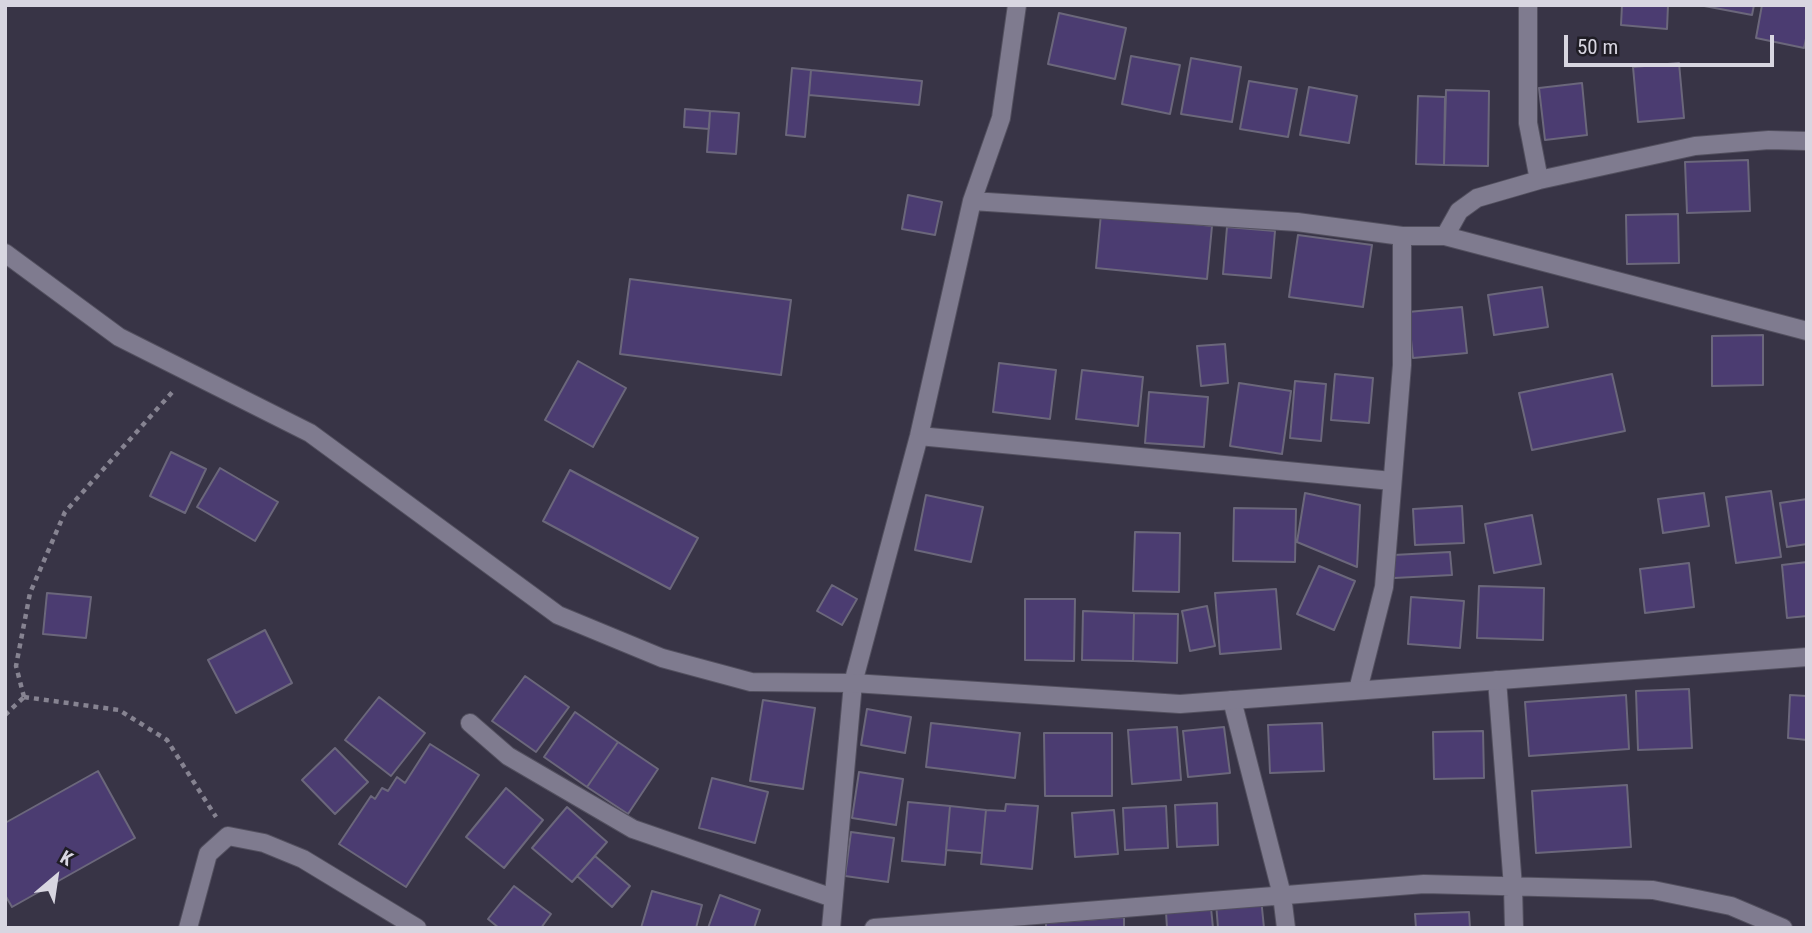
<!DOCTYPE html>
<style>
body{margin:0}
#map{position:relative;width:1812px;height:933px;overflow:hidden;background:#383446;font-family:"Roboto Condensed",sans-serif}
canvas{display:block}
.frame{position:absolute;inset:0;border:7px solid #d8d6e1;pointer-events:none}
.north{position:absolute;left:21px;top:842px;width:70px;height:70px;-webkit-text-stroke:5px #1f1d25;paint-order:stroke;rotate:29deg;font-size:19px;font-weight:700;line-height:28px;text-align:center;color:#d8d6e1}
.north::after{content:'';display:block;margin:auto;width:24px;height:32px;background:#d8d6e1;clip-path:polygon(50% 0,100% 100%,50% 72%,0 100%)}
.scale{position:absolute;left:1564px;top:35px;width:210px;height:32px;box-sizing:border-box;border:4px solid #d8d6e1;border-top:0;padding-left:9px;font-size:21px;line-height:24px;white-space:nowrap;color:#d8d6e1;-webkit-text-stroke:5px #1f1d25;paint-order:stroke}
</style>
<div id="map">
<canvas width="1812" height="933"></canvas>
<div class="frame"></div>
<div class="north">K</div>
<div class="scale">50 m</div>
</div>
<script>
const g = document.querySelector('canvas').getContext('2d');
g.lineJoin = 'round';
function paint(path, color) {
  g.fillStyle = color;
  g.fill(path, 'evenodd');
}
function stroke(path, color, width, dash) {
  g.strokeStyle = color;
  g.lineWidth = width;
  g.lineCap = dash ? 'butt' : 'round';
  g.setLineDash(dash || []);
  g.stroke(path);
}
const building = new Path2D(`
 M1622,5H1668L1667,29L1621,25Z
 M1699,5H1754L1752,15Z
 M1762,5H1807V34L1804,48L1756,38Z
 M1059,13L1126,28L1115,79L1048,64Z
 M1131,56L1180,65L1170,114L1122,104Z
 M1191,58L1241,67L1232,122L1181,114Z
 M1679,63L1684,118L1638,122L1633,67Z
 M792,68L811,70L805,137L786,135Z
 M811,70L922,81L919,105L809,95Z
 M1249,81L1297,89L1288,137L1240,129Z
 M1582,83L1587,135L1545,140L1539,88Z
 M1309,87L1357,96L1349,143L1300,135Z
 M1446,90L1489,91L1488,166L1444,165Z
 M1418,96L1445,97L1444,165L1416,164Z
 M685,109L710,111L709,129L684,127Z
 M710,111L739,113L736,154L707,152Z
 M1748,160L1750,211L1687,213L1685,162Z
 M908,195L942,202L935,235L902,229Z
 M1101,214L1212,226L1207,279L1096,268Z
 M1678,214L1679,263L1627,264L1626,215Z
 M1227,227L1275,231L1271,278L1223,274Z
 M1298,235L1372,245L1363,307L1289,297Z
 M630,279L791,300L781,375L620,354Z
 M1542,287L1548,327L1494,335L1488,295Z
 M1462,307L1467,353L1413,358L1408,312Z
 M1763,335V385L1712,386V336Z
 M1225,344L1228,383L1201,386L1197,346Z
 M578,361L626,388L593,447L545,420Z
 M999,363L1056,370L1050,419L993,412Z
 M1082,370L1143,377L1138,426L1076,419Z
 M1335,374L1373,378L1369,423L1331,420Z
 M1612,374L1625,431L1532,450L1519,393Z
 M1295,381L1326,384L1321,441L1290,438Z
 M1239,383L1291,391L1282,454L1230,446Z
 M1149,392L1208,397L1204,447L1145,443Z
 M171,452L206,469L185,513L150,496Z
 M220,468L278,502L255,541L197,507Z
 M570,470L698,538L670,589L543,521Z
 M1771,491L1781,557L1736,563L1726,497Z
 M1305,493L1360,505L1357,567L1297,542Z
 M1704,493L1709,526L1663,533L1658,499Z
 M926,495L983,507L971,562L915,550Z
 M1807,499V544L1787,547L1780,503Z
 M1462,506L1464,543L1415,545L1413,509Z
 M1234,508L1296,509L1295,562L1233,561Z
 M1532,515L1541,564L1494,573L1485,524Z
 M1135,532L1180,533L1179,592L1133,591Z
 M1450,552L1452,575L1394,578L1393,555Z
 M1807,562V616L1787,618L1782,565Z
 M1689,563L1694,607L1645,613L1640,569Z
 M1319,566L1355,581L1334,630L1297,614Z
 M832,585L857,599L842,625L817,611Z
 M1479,586L1544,588L1543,640L1477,638Z
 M1276,589L1281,649L1220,654L1215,593Z
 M47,593L91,597L86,638L43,634Z
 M1411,597L1464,601L1460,648L1408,644Z
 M1025,599H1075L1074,661L1025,660Z
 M1207,606L1215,646L1190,651L1182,611Z
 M1083,611L1134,613L1133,661L1082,660Z
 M1134,613L1178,614L1177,663L1133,661Z
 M265,630L292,683L236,713L208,660Z
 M525,676L569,707L536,752L492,721Z
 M1689,689L1692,748L1638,750L1636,691Z
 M1626,695L1629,749L1529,756L1525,702Z
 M1790,695L1807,696V740L1788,738Z
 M379,697L425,733L391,776L345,740Z
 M763,700L815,708L803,789L750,781Z
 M867,709L911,717L905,753L861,745Z
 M575,712L618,742L587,787L544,757Z
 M931,723L1020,733L1015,778L926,767Z
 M1322,723L1324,771L1270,773L1268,725Z
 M1177,727L1181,780L1132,784L1128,730Z
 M1224,727L1230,773L1188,777L1183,731Z
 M1483,731L1484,778L1434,779L1433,732Z
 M1044,733H1112V796H1045Z
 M618,742L658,769L628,814L587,787Z
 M430,744L479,775L406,887L339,844L371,796L375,799L382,788L388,791L397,777L405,783Z
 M335,748L368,782L335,814L302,780Z
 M98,771L135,838L12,907L5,895V823Z
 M859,772L903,779L896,825L852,818Z
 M712,778L768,792L755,843L699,828Z
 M1627,785L1631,847L1536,853L1532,791Z
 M506,788L543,820L504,868L466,837Z
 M908,802L950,806L945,865L902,861Z
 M1217,803L1218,845L1177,847L1175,805Z
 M1006,804L1038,806L1032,869L981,864L986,810L1005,811Z
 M950,806L986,810L982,853L946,850Z
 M1166,806L1168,848L1125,850L1123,808Z
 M567,807L607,842L572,882L532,848Z
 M1114,810L1118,854L1075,857L1072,813Z
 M851,832L894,838L888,882L845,876Z
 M595,856L630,886L612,907L577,876Z
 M514,886L551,914L541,928H499L488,919Z
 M652,891L702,905L696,928H641Z
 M720,895L760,910L754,928H708Z
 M1261,898L1264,928H1218L1216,903Z
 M1211,908L1213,928H1167L1166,912Z
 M1469,912L1470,928H1416L1415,914Z
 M1124,917V928H1046V923Z`);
const path = new Path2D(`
 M24,697L16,666L30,593L65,512L175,389
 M24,697L119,710L167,740L216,817
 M5,715L24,697`);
const street = new Path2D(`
 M1528,5V123L1539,180
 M972,201L1297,222L1402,236H1445L1807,331
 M1445,236L1459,211L1477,198L1539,180L1695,146L1769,140L1807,141
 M919,436L1392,481
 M1497,680L1513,887L1514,928
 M1358,690L1384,587L1402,365V236
 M1232,700L1282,895L1286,928
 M470,723L508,756L633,829L833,898
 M188,928L208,854L228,836L264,843L303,859L417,928
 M831,928L853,683L919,436L972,201L1001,118L1017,5
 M874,928L1424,884L1653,890L1731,906L1783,928`);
const secondary = new Path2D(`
 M5,253L119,337L310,433L558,615L662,658L751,682L853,683L1180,704L1807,657`);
paint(building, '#4b3c71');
stroke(building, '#6b677b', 2);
stroke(street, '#53505f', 20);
stroke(secondary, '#53505f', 20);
stroke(path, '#868391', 4.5, [5, 5]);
stroke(street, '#7f7b8f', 18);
stroke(secondary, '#7f7b8f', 18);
</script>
